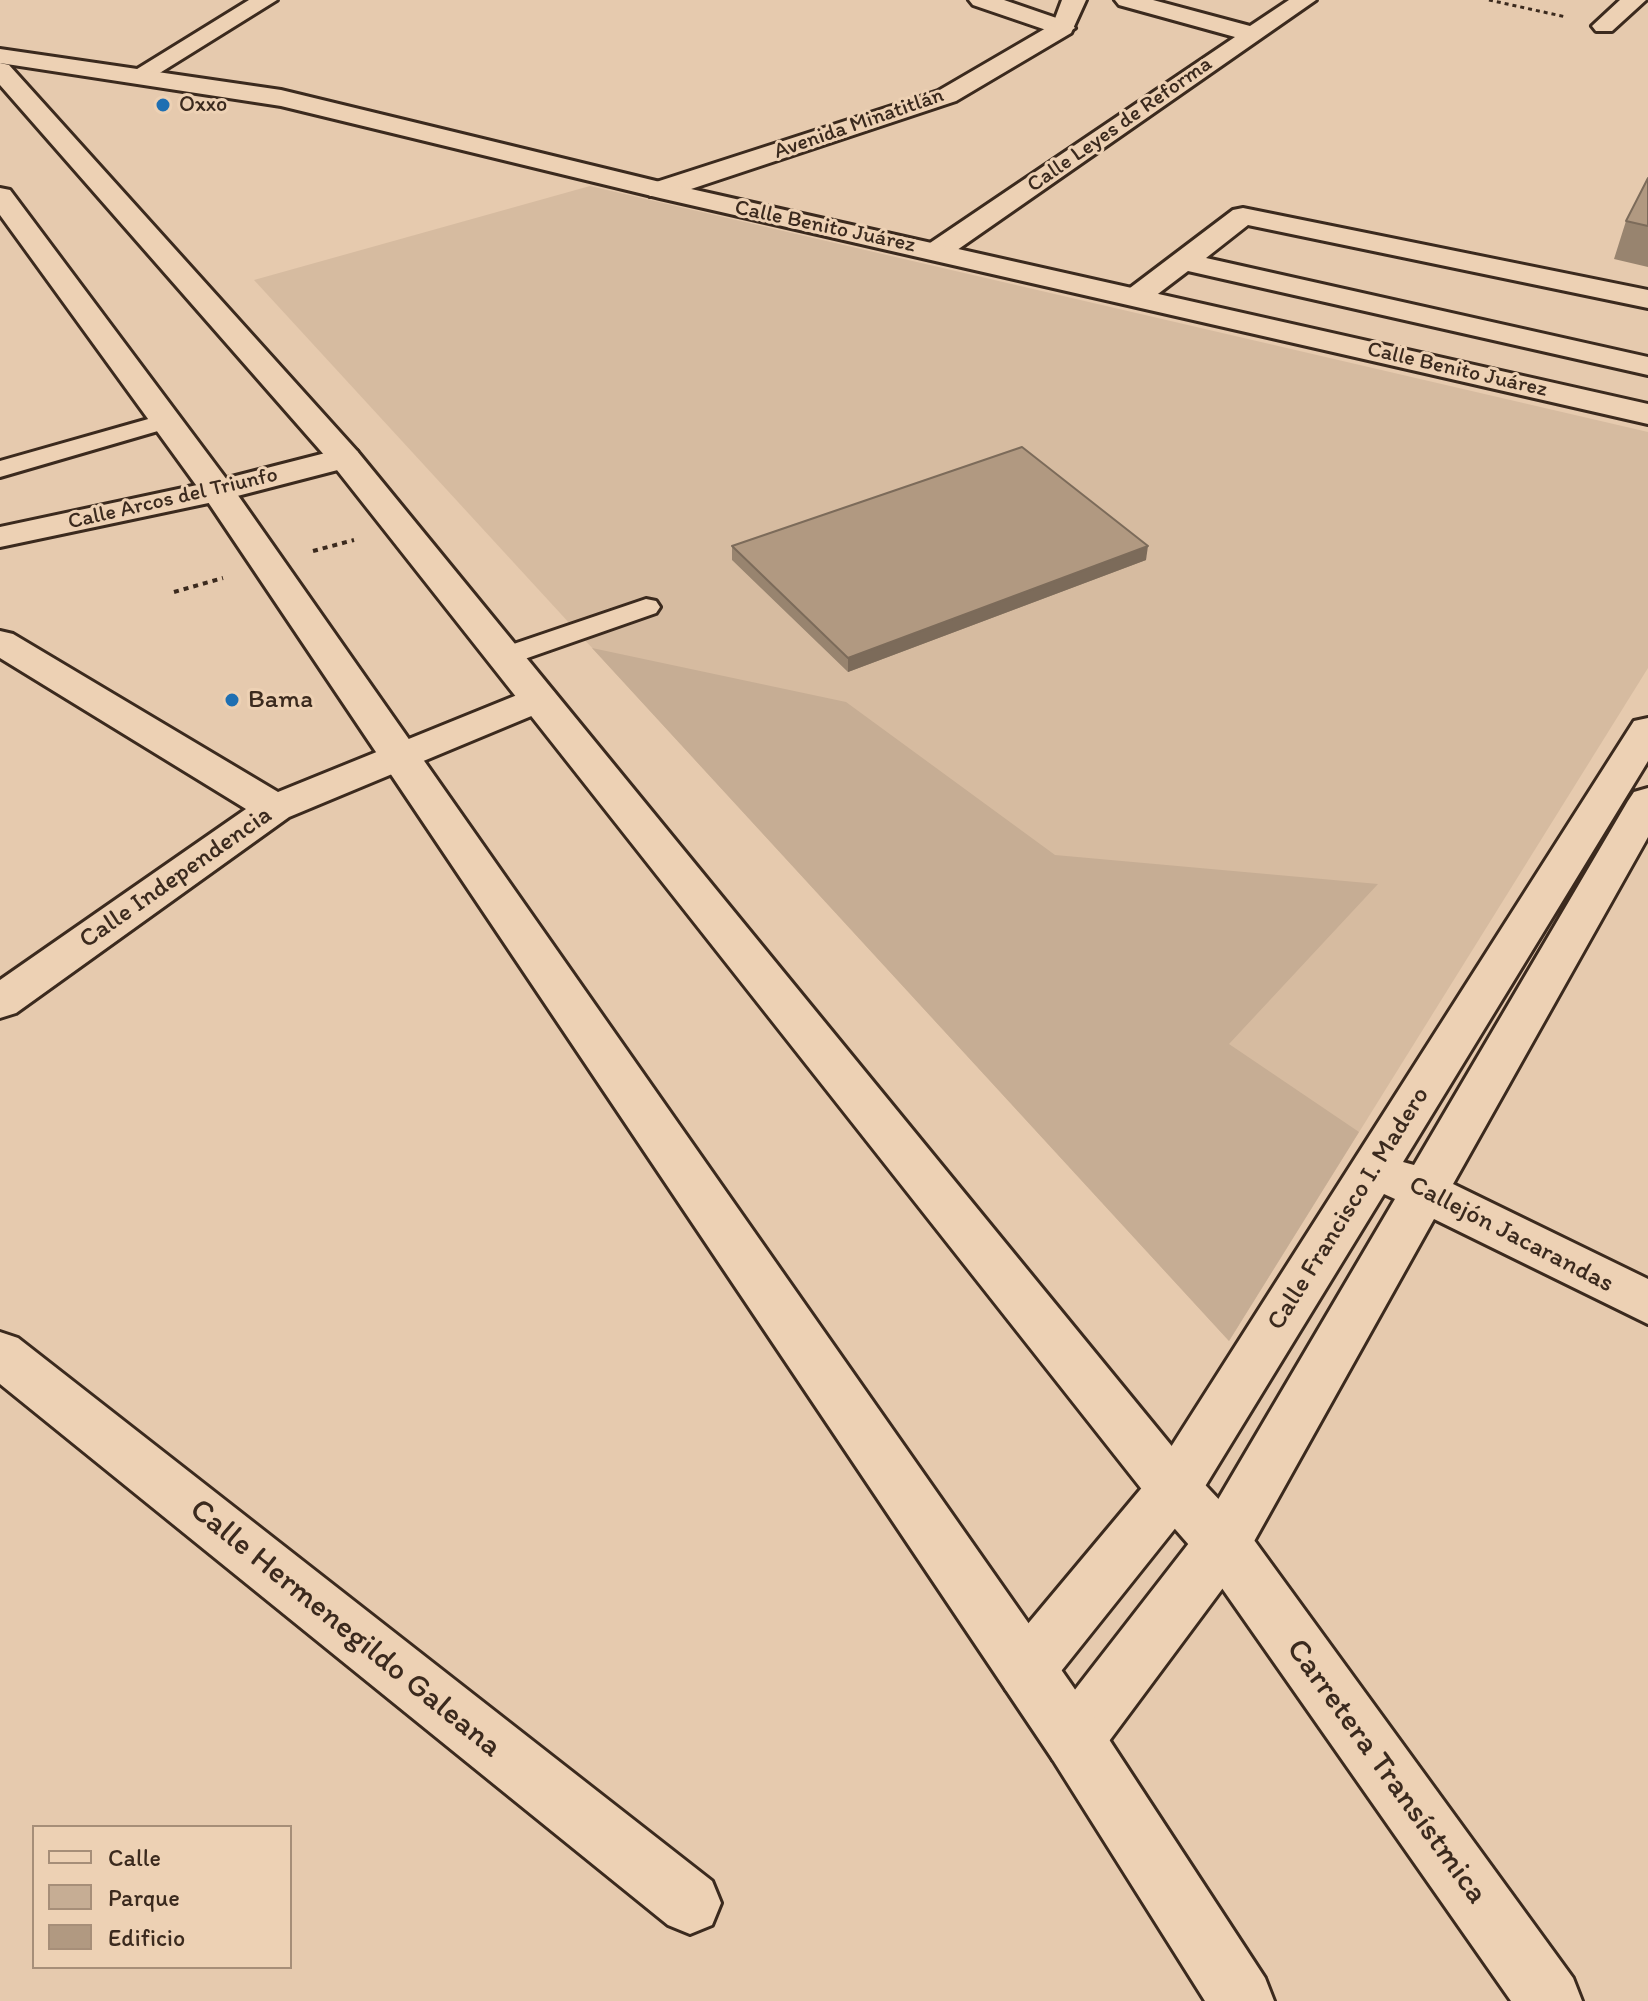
<!DOCTYPE html>
<meta charset="utf-8">
<style>
body{margin:0}
#map{position:relative;width:1648px;height:2001px;overflow:hidden;background:#e6caae;font-family:Itim,sans-serif}
canvas{display:block}
.legend{position:absolute;left:32px;top:1825px;width:260px;height:144px;box-sizing:border-box;background:#edd1b4;border:2px solid #a68e78;margin:0;padding:10px 14px;list-style:none;font-size:24px;color:#3b2a1e}
.legend li{display:flex;align-items:center;gap:16px;height:40px}
.legend b{width:40px;border:2px solid #a68e78}
</style>
<div id="map">
<canvas width="1648" height="2001"></canvas>
<ul class="legend">
<li><b style="height:10px;background:#edd1b4"></b>Calle</li>
<li><b style="height:22px;background:#c6ad94"></b>Parque</li>
<li><b style="height:22px;background:#b19981"></b>Edificio</li>
</ul>
</div>
<script>
const g = document.querySelector('canvas').getContext('2d');
g.lineJoin = 'round';
function paint(path, color) {
  g.fillStyle = color;
  g.fill(path, 'evenodd');
}
function stroke(path, color, width, dash) {
  g.strokeStyle = color;
  g.lineWidth = width;
  g.lineCap = dash ? 'butt' : 'round';
  g.setLineDash(dash || []);
  g.stroke(path);
}
function drawText(font, color, halo, rows, align = 'center') {
  g.font = font + ' Itim,sans-serif';
  g.lineWidth = 6;
  g.setLineDash([]);
  g.textBaseline = 'middle';
  g.strokeStyle = halo;
  g.fillStyle = color;
  for (const [text, x, y, turn = 0] of rows) {
    g.save();
    g.translate(x, y);
    g.rotate((+turn || 0) * Math.PI / 180);
    g.textAlign = isNaN(turn) ? turn : align;
    if (halo) g.strokeText(text, 0, 0);
    g.fillText(text, 0, 0);
    g.restore();
  }
}
const built = new Path2D(`
 M590,186L1648,432V668L1229,1341L254,280Z`);
const green = new Path2D(`
 M592,648L846,702L1055,855L1378,884L1229,1044L1359,1132L1229,1341Z`);
const pathFar1 = new Path2D(`
 M1489,0L1566,17`);
const path = new Path2D(`
 M313,551L354,540
 M174,592L223,578`);
const service = new Path2D(`
 M166,414L175,416L178,421L175,426L0,477V461Z
 M646,599L656,601L660,607L656,613L516,662H496L492,656L496,650Z`);
const minor = new Path2D(`
 M249,0H277L150,79H132L129,74Z
 M969,0H1004L1071,23L1075,28L1063,35L1055,33L973,5Z
 M1115,0H1153L1250,26L1289,0H1316L947,257H927L923,251L927,245L1235,37L1119,5Z
 M1620,0H1646L1612,31H1596L1592,26Z
 M1243,208L1648,290V308L1248,225L1206,258L1648,357V375L1188,271L1146,303H1126L1121,297L1126,291L1233,210Z
 M0,631L13,634L278,792L527,691L540,687L553,691L559,699L553,707L289,817L16,1013L0,1018V980L246,809L0,658Z
 M1648,718V761L1403,1162L1414,1165L1628,801L1634,792L1648,788V837L1453,1184L1648,1279V1324L1434,1219L1243,1561L1095,1760L1074,1768L1053,1760L1044,1739L1053,1718L1203,1525L1395,1199L1384,1194L1193,1506L1046,1690L1026,1698L1006,1690L997,1670L1006,1650L1155,1472L1634,721Z
 M0,1332L18,1338L712,1881L721,1903L712,1925L690,1934L668,1925L0,1384Z`);
const tertiary = new Path2D(`
 M1062,0H1086L1071,33L956,101L670,196H650L646,190L650,184L938,91L1053,24Z`);
const secondary = new Path2D(`
 M0,49L281,90L660,182L1648,404V424L660,198L281,106L0,63Z
 M345,448L357,451L361,458L357,465L218,501L0,547V527L216,481Z`);
const primary = new Path2D(`
 M0,63L9,65L357,451L1193,1472L1243,1525L1573,1978L1582,2001H1511L1203,1561L1155,1506L333,465L0,85Z
 M0,188L10,190L230,484L1095,1718L1265,1978L1274,2001H1205L1053,1760L204,496L0,215Z`);
const wall = new Path2D(`
 M1648,178V267L1614,259L1626,221Z
 M732,546L1146,560L848,672L732,560Z`);
const shadedWall = new Path2D(`
 M1148,546L1146,560L848,672V658Z`);
const building = new Path2D(`
 M1648,178V226L1626,221Z
 M1022,447L1148,546L848,658L732,546Z`);
const markers = [
 [163,105,8,"#1f6fb2"],
 [232,700,8,"#1f6fb2"]
];
const farPoinames = [
 ["Oxxo",179,105]
];
const farStreetnames = [
 ["Avenida Minatitlán",859,124,-19],
 ["Calle Leyes de Reforma",1120,125,-35],
 ["Calle Benito Juárez",825,227,12],
 ["Calle Benito Juárez",1457,370,13],
 ["Calle Arcos del Triunfo",173,499,-13]
];
const poiNames = [
 ["Bama",248,700]
];
const streetNames = [
 ["Calle Independencia",176,878,-35],
 ["Calle Francisco I. Madero",1349,1209,-58],
 ["Callejón Jacarandas",1511,1235,27]
];
const nearStreetnames = [
 ["Calle Hermenegildo Galeana",345,1629,39],
 ["Carretera Transístmica",1386,1772,54]
];
paint(built, '#d6bba0');
paint(green, '#c6ad94');
stroke(service, '#3b2a1e', 6);
stroke(minor, '#3b2a1e', 6);
stroke(tertiary, '#3b2a1e', 6);
stroke(secondary, '#3b2a1e', 6);
stroke(primary, '#3b2a1e', 6);
stroke(pathFar1, '#3b2a1e', 3, [4, 4]);
stroke(path, '#3b2a1e', 4, [5, 5]);
paint(service, '#edd1b4');
paint(minor, '#edd1b4');
paint(tertiary, '#edd1b4');
paint(secondary, '#edd1b4');
paint(primary, '#edd1b4');
paint(wall, '#98846f');
paint(shadedWall, '#7c6b5a');
paint(building, '#b19981');
stroke(building, '#7c6b5a', 2);
for (const [x, y, r, color] of markers) {
  const dot = new Path2D();
  dot.arc(x, y, r, 0, 2 * Math.PI);
  g.fillStyle = color;
  g.fill(dot);
  stroke(dot, '#edd1b4', 3);
}
drawText('22px', '#3b2a1e', '#edd1b4', farPoinames, 'left');
drawText('22px', '#3b2a1e', '#edd1b4', farStreetnames);
drawText('26px', '#3b2a1e', '#edd1b4', poiNames, 'left');
drawText('26px', '#3b2a1e', '#edd1b4', streetNames);
drawText('32px', '#3b2a1e', '#edd1b4', nearStreetnames);
</script>
